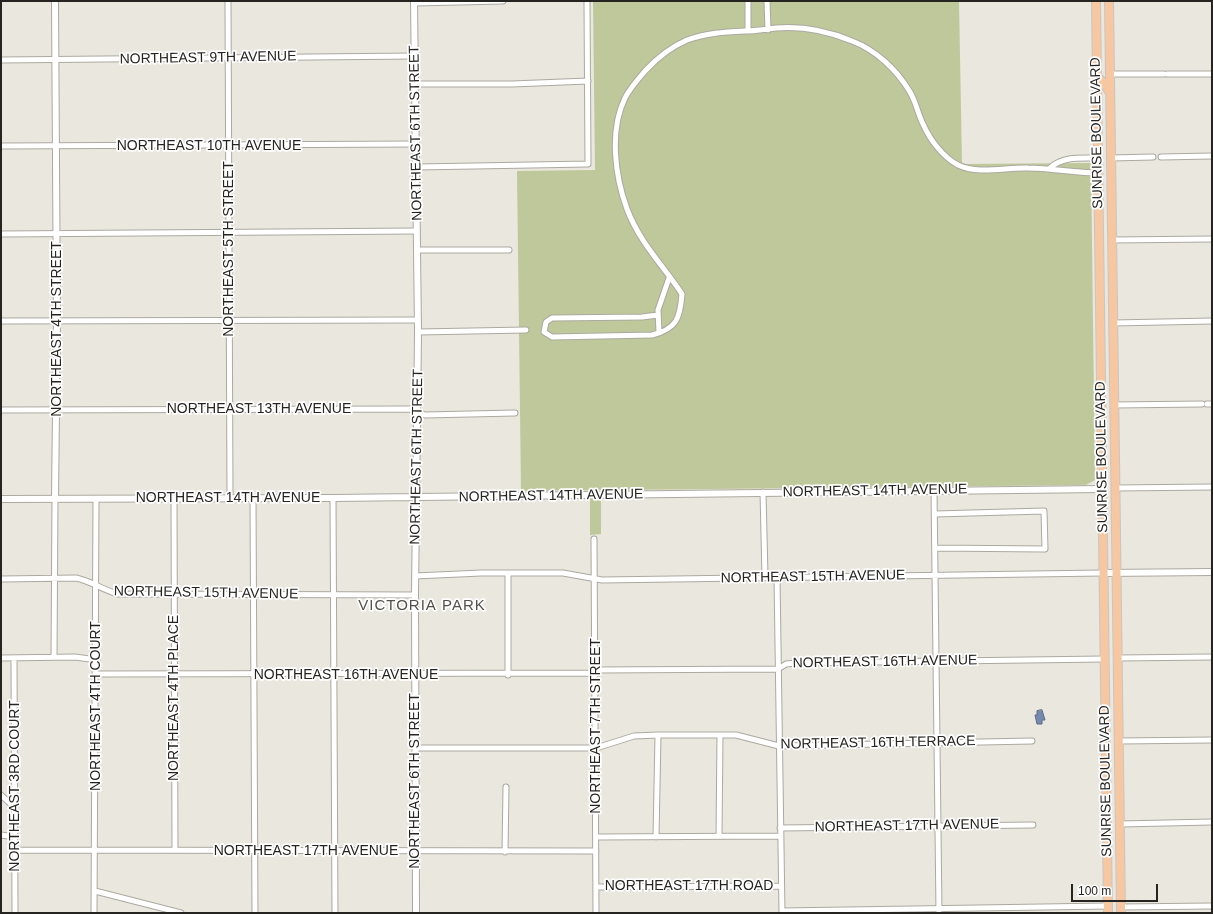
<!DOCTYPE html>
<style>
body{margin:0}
#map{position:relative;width:1213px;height:914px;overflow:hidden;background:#eae7de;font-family:Helvetica,sans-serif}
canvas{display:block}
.frame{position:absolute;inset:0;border:2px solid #252421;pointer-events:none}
.scale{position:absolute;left:1071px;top:884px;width:87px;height:18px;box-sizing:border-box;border:2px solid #252421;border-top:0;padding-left:5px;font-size:12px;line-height:14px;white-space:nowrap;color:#252421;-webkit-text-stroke:3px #fff;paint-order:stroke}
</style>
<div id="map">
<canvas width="1213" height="914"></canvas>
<div class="frame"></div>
<div class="scale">100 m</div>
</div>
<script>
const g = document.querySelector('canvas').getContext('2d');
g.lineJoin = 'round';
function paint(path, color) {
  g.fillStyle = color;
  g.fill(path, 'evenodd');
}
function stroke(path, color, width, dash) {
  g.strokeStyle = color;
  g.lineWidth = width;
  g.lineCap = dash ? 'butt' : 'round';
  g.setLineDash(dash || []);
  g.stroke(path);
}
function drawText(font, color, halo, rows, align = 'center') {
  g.font = font + ' Helvetica,sans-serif';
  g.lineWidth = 3.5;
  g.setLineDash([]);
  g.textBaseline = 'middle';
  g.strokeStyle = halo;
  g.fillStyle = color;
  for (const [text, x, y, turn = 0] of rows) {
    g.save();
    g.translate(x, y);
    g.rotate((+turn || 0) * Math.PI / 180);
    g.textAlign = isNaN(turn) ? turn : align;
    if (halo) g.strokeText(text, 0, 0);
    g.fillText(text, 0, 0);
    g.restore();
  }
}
const green = new Path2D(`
 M593,1H959L962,164L1091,163L1095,480L1086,485L521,491L517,171L595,170Z
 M590,498H601V534L590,535Z`);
const water = new Path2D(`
 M1042,710L1045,720H1042V724H1037L1035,715H1037V711Z`);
const minor = new Path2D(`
 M228,1L230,497
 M748,1V31
 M767,1L768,30
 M414,3L503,1
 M1,60L415,56
 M1110,74H1164
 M1167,74H1212
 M416,84H512L588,81
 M1,146L417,144
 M1161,157L1212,156
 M1111,158L1153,157
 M417,167L588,164L587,1
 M1050,168C1063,156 1080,158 1098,158
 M1,234L417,231
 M1112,240L1212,239
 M418,250H509
 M658,315L642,317L552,318L546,322L544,332L552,337L652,335C677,329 680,318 682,294C662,264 640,243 627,209C615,176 609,131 625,98C630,88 639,78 646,70C658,57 671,47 687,40C706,33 725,32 745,31C755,31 766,29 776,28C802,26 828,31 852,41C876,50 897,70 910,92C916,102 918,114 923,124C930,140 943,157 958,165C979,175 1006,167 1028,168C1052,168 1074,173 1098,173
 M1,321L418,320
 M1113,323L1212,321
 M418,332L526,330
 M659,333L658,310L669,278
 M1207,404H1212
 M1114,405L1202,404
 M1,410L410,409L425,415L515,413
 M1115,488L1212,487
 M934,490L939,913
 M763,492L765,577
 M174,498L175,850
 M253,498L255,913
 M333,498L335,913
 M935,514L1044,511L1045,549L935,548
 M594,539L596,913
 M508,573V675
 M415,576L481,573H563L602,580L1103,573
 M777,577L782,913
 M1,579L76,578C91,581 103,590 118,594L415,595
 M54,657L55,499
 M1,658L75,657L97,660
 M14,658L15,913
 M1118,658L1212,657
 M596,670L778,669L786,664L796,663L1104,659
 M96,674L596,673
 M1119,741L1212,740
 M415,748H596L634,736L658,735H736L779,746L1032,741
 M1,795L14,807
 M1120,824L1212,822
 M780,828L1033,825
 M1,835L15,837
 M719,836L720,735
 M597,837L780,836
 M656,837L658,735
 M15,850L596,851
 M505,852L506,787
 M597,887L781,886
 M95,891L181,913
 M1121,907L1212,906
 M782,911L1108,906
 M94,913L96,499`);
const tertiary = new Path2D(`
 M55,1L57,321L55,499
 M414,1L418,332L415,595L416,913
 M1,499L333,498L1102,489
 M1103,573L1212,572`);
const primary = new Path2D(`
 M1096,1L1108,913
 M1109,1L1121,913
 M1096,75L1103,82L1110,93`);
const streetNames = [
 ["NORTHEAST 9TH AVENUE",208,58,-1],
 ["NORTHEAST 6TH STREET",416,133,-91],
 ["SUNRISE BOULEVARD",1097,133,-91],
 ["NORTHEAST 10TH AVENUE",209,146],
 ["NORTHEAST 5TH STREET",229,249,-90],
 ["NORTHEAST 4TH STREET",57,329,-90],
 ["NORTHEAST 13TH AVENUE",259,409],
 ["NORTHEAST 6TH STREET",417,457,-89],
 ["SUNRISE BOULEVARD",1102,457,-91],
 ["NORTHEAST 14TH AVENUE",875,491,-1],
 ["NORTHEAST 14TH AVENUE",551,496,-1],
 ["NORTHEAST 14TH AVENUE",228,498],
 ["NORTHEAST 15TH AVENUE",813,577,-1],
 ["NORTHEAST 15TH AVENUE",206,593,1],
 ["NORTHEAST 16TH AVENUE",885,662,-1],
 ["NORTHEAST 16TH AVENUE",346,675],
 ["NORTHEAST 4TH PLACE",174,698,-90],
 ["NORTHEAST 4TH COURT",96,706,-90],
 ["NORTHEAST 7TH STREET",596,726,-90],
 ["NORTHEAST 16TH TERRACE",878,743,-1],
 ["NORTHEAST 6TH STREET",415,781,-90],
 ["SUNRISE BOULEVARD",1106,781,-91],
 ["NORTHEAST 3RD COURT",15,786,-90],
 ["NORTHEAST 17TH AVENUE",907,826,-1],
 ["NORTHEAST 17TH AVENUE",306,851],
 ["NORTHEAST 17TH ROAD",689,886]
];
const neighbourhoodNames = [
 ["VICTORIA PARK",422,606]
];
paint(green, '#bec89b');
paint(water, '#7689af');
stroke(water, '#5e6b84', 1);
stroke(minor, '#aca9a1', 7);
stroke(tertiary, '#aca9a1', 8);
stroke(primary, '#c6c6c5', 10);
stroke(minor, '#fff', 5);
stroke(tertiary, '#fff', 6);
stroke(primary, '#f7c7a1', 8);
drawText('14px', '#252421', '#fff', streetNames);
g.letterSpacing = '1px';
drawText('15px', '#525049', '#fff', neighbourhoodNames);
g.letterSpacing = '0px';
</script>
